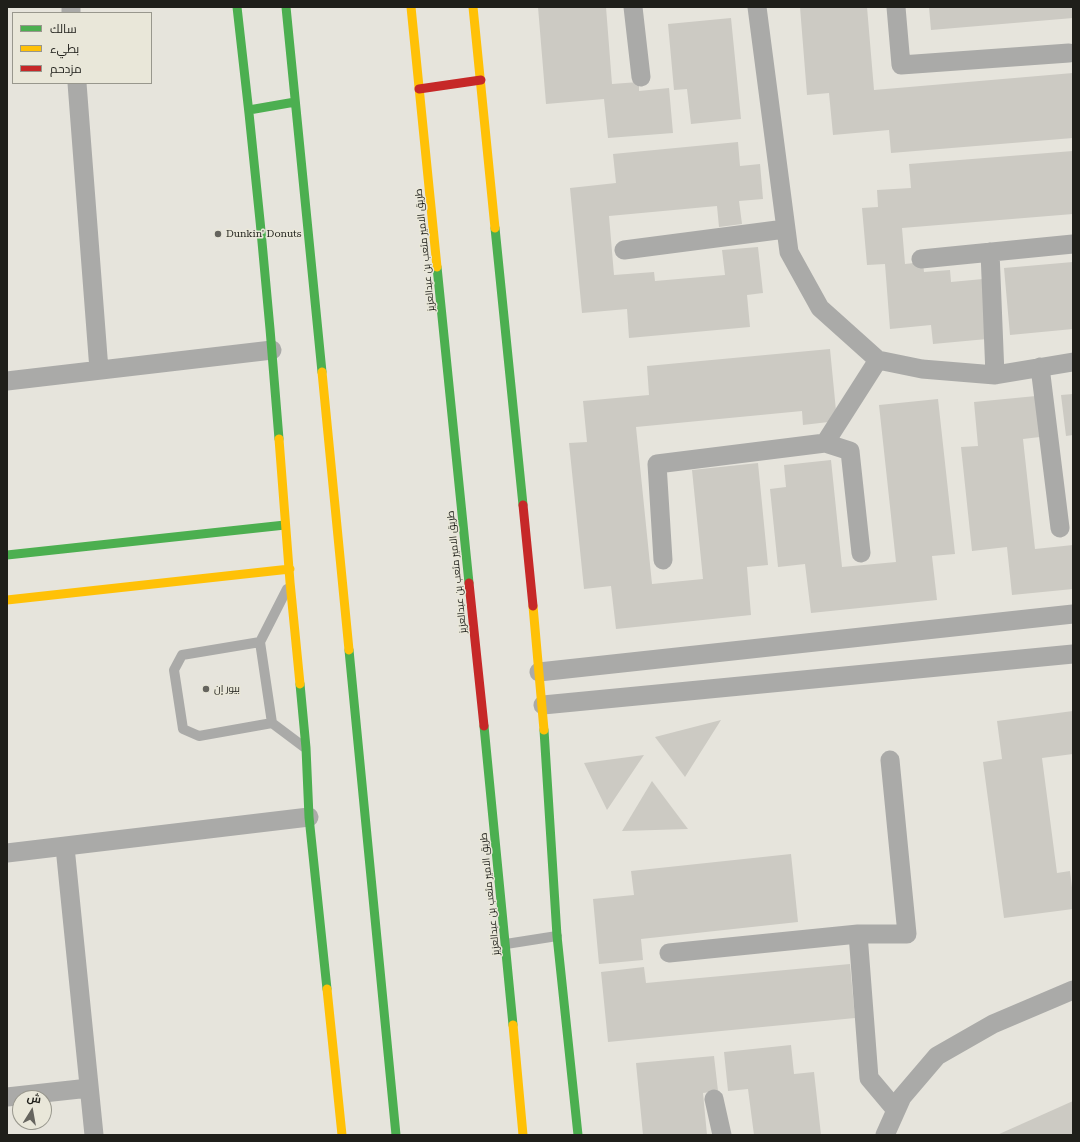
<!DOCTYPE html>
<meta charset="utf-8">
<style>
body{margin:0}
#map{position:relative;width:1080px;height:1142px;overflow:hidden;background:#e6e4dc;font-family:"Roboto Serif",Cairo,serif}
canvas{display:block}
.frame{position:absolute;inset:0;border:8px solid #1f1f1a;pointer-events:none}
.legend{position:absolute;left:12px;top:12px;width:140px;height:72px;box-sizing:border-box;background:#e9e7d9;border:1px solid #98978d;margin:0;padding:5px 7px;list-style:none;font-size:12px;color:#1f1f1a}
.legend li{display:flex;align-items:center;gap:8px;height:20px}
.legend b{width:20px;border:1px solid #98978d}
.north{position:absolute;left:12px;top:1090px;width:40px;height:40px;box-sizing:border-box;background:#e9e7d9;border:1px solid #98978d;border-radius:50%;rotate:11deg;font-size:11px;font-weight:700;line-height:16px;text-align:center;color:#1f1f1a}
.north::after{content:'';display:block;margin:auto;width:14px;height:18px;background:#65645e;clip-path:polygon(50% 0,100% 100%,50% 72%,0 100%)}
</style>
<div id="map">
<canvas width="1080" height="1142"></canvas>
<div class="frame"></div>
<ul class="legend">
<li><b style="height:5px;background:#4caf50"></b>سالك</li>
<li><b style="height:5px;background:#ffc107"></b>بطيء</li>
<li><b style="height:5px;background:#c62828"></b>مزدحم</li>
</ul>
<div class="north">ش</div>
</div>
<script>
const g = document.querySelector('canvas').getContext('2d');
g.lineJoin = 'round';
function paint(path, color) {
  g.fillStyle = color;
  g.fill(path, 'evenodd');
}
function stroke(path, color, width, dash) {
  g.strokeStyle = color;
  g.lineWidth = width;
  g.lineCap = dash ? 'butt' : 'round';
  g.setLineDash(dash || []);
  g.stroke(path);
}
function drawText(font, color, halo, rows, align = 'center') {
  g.font = font + ' "Roboto Serif",Cairo,serif';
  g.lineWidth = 3;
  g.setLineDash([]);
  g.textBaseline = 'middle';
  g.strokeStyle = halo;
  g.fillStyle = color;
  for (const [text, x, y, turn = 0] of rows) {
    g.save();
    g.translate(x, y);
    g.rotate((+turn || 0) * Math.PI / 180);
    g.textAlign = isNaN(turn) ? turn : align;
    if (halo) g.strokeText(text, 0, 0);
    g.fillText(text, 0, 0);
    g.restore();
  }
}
const building = new Path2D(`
 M538,7H606L612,84L639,82V91L669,88L673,133L608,138L604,99L546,104Z
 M800,7H867L874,90L1073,73V138L891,153L889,130L833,135L829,93L807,95Z
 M929,7H1073V18L931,30Z
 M731,18L741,119L691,124L687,89L674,90L668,24Z
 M738,142L740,166L760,164L763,199L739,201L742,224L719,227L717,206L609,216L614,275L654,272L655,281L725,275L722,250L758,247L763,293L747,295L750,327L629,338L627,309L582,313L570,188L616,183L613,154Z
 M1073,151V214L902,228L905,264L923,262L924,272L950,270L951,282L983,279L987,339L933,344L931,325L890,329L885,264L867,265L862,208L878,207L877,190L911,188L909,164Z
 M1073,262V329L1010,335L1004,268Z
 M830,349L837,421L803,425L802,411L636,427L652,584L703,579L692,470L758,463L768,565L747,567L751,615L616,629L611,586L584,589L569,443L587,442L583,401L649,395L647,366Z
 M1073,394V435L1066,436L1061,395Z
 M1036,396L1040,437L1023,439L1035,549L1073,545V589L1012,595L1007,547L972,551L961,447L978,446L974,402Z
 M938,399L955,554L932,556L937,600L811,613L805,564L778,567L770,489L786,487L784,465L831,460L842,567L896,562L879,405Z
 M1073,711V754L1042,758L1057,873L1070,871L1073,896V909L1004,918L983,762L1002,759L997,721Z
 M721,720L685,777L655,737Z
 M644,755L607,810L584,763Z
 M652,781L688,829L622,831Z
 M791,854L798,922L641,939L643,960L599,964L593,899L634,895L631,871Z
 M850,964L855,1018L608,1042L601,972L644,967L646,983Z
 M791,1045L794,1074L814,1072L821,1135H754L748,1089L728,1091L724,1052Z
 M714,1056L718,1091L703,1093L707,1135H643L636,1063Z
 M1073,1101V1135H997Z`);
const lane = new Path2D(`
 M287,589L260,642L272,723L304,747
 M260,642L182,655L174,670L183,729L199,736L272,723
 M506,944L557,936`);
const street = new Path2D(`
 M71,7V13
 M633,7L641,77
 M757,7L789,252L820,308L878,360L922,369L995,375L1073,362
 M896,7L901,65L1069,53
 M77,83L99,370
 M624,250L785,229
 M990,252L995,375
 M921,259L1073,244
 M1040,367L1060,528
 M7,381L272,350
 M825,443L850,451L861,553
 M663,560L657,464L825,443L878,360
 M539,672L1073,614
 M543,705L1073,654
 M65,847L94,1135
 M7,853L309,817
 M858,934L869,1078L896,1110
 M669,953L858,934H907L890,760
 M7,1097L89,1088
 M714,1099L722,1135
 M885,1135L902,1097L937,1056L993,1024L1073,990`);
const fast = new Path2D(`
 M237,7C254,151 268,295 279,439
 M286,7L322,372
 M249,110L295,102
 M495,228L523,505
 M437,267L469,583
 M7,555L285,525
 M349,650L396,1135
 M300,684L306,748L309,817L327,989
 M484,726L513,1025
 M544,730L557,936L578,1135`);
const slow = new Path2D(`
 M411,7L437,267
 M473,7L495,228
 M322,372L349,650
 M279,439L290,582L300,684
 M7,600L290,569
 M533,606L544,730
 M327,989L342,1135
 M513,1025L523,1135`);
const jam = new Path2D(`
 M419,89L481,80
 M523,505L533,606
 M469,583L484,726`);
const markers = [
 [218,234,4,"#65645e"],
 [206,689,4,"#65645e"]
];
const poiNames = [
 ["Dunkin' Donuts",226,234],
 ["بيور إن",214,689]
];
const streetNames = [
 ["طريق الامير متعب بن عبدالعزيز",425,250,-96],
 ["طريق الامير متعب بن عبدالعزيز",457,572,-96],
 ["طريق الامير متعب بن عبدالعزيز",490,894,-96]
];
paint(building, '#cccac3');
stroke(lane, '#aaaaa8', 10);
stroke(street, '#aaaaa8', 19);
stroke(fast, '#4caf50', 9);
stroke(slow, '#ffc107', 9);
stroke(jam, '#c62828', 9);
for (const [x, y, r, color] of markers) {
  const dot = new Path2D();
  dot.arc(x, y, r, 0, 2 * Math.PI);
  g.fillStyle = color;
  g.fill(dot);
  stroke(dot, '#e9e7d9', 1.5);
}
drawText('10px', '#1f1f1a', '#e9e7d9', poiNames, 'left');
drawText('10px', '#1f1f1a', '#e9e7d9', streetNames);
</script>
